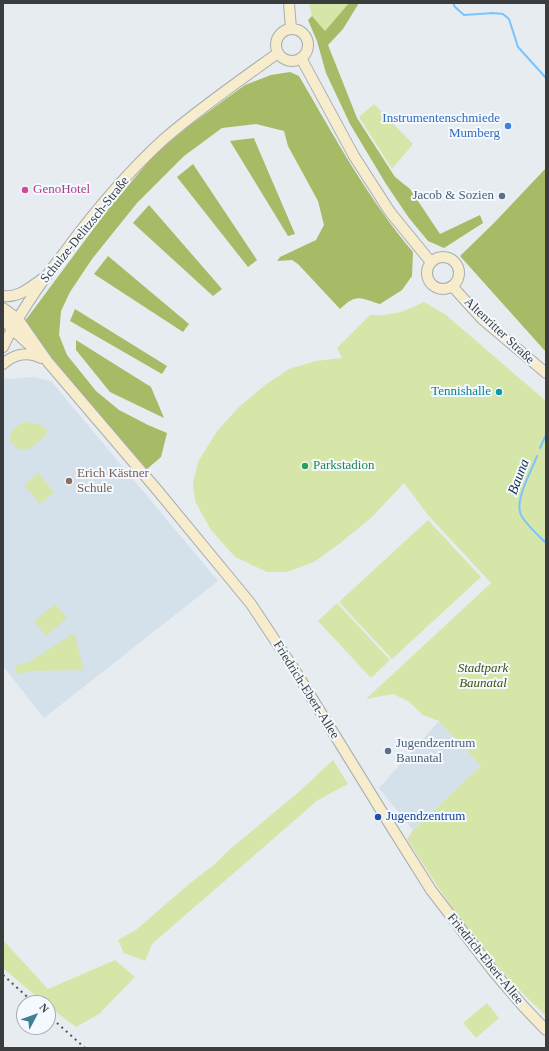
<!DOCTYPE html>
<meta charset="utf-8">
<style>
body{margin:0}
#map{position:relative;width:549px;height:1051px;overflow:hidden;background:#e6ecf0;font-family:"Times New Roman",serif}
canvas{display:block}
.frame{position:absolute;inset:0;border:4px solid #3a3c3e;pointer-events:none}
.north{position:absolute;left:16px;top:995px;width:40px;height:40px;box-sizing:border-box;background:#f3f9fe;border:1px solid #a9adb1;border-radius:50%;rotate:49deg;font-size:11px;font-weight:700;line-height:16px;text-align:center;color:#3a3c3e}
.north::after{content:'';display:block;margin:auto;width:14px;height:18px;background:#408194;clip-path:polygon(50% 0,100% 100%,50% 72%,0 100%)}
</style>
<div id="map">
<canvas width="549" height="1051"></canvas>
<div class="frame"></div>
<div class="north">N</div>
</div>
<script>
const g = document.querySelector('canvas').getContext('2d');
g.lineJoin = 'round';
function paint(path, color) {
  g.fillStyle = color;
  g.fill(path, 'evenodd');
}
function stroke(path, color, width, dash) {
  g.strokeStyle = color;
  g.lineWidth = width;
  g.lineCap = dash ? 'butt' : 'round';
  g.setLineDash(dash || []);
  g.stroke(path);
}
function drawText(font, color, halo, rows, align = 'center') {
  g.font = font + ' "Times New Roman",serif';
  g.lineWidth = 4;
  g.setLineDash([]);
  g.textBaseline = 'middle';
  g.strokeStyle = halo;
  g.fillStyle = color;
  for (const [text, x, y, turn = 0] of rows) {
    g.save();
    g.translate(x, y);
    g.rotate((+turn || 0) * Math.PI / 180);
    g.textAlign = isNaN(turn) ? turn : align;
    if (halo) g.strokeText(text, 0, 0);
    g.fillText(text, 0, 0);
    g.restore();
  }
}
const built = new Path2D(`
 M33,377L51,381L218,581L44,718L3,666V378L13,379Z
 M439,721L481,766L413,830L379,788Z`);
const green = new Path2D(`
 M309,3H349L325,31L312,16Z
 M374,104L413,144L392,169L359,117Z
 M424,302L446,315L546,401V1016C534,1004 521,992 509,979C470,937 438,888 407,839L413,830L481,766L439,721L423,715L408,701L393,694L366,699L491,583L428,515L404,483L372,517L339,544L314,562L287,572H267L235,557L211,530L195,501L193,483L198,462L217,431L239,407L265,385L289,369L316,361L342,358L337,348L370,315C393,316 403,312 424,302Z
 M24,422C33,423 41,423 47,430C46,436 43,438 38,442C27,452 20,454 10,441C11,428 14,428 24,422Z
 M38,473L54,492L40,504L24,485Z
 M428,520L481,577L392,659L339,602Z
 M337,603L390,660L371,678L318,621Z
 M55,604L67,618L46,636L34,621Z
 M74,633L84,670L30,671L23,673H17C15,670 15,668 17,665L29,662Z
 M333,760L348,784L318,800L152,944L145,961L124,953L118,940L136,930L189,884L215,864L229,850L300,791Z
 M3,940L48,989L115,960L135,977L99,1014L76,1027L48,1006V1003H44L3,968Z
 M487,1003L499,1018L476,1038L463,1023Z`);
const forest = new Path2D(`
 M349,3H359L343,29L328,45L357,118L395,177L410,189L440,234L480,215L483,223L444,248L428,241L409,218L386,184L350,124L326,73L317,41L308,20L312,16L325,31Z
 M290,72L299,76C334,136 368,199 413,252L412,276L402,290L380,304C359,298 357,293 340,309L298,264L292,260L277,261L280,257L316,240L324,225L318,201L288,146L284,131L256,124L222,128L184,156L137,203L92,259L70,292L61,311L59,335L67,355L96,391L119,410L148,425L167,433L161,457L147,469L58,368L25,321L106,212L154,155L190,125L245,85L271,75Z
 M254,138L255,141L295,234L288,236L230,141Z
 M193,164L257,260L248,267L177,177Z
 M546,168V352L460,256L494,223Z
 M149,205L222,289L213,296L133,223Z
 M108,256L189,324L183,332L94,274Z
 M75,309L167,366L162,374L70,321Z
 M76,340L151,387L164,418L110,392L76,350Z`);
const stream = new Path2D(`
 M453,3L455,7L464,15L493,13L503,14L509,19L518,47L546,78
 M540,448L546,435
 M537,456C532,470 516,497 520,512C521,520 540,537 546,543`);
const secondary = new Path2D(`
 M289,3L291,29
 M276 45a16 16 0 1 1 32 0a16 16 0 1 1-32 0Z
 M301,58L354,156L390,212L430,261
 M427 273a16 16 0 1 1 32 0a16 16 0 1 1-32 0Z
 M453,287L482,319L546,373
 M3,296C19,298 29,288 42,279
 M3,308L18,319L48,362L158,491L251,604L294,669L392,828L431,890L493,971L523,1006L546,1030
 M3,319L12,329L35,350
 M3,347C19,313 41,282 64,253C94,212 127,173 164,139C200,108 239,81 278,53
 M3,364C14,354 29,351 41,358`);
const rail = new Path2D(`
 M3,975L34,1003
 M48,1015L85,1048`);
const markers = [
 [508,126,4,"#3f7fe0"],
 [25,190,4,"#d1479c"],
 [502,196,4,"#5c6f8a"],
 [499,392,4,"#0f9aa8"],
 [305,466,4,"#2e9e5b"],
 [69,481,4,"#8d6e63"],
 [388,751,4,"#5c6f8a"],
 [378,817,4,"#1a4fb4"]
];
const shopNames = [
 ["Instrumentenschmiede",500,119],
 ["Mumberg",500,134]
];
const hotelNames = [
 ["GenoHotel",33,190]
];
const serviceNames = [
 ["Jacob & Sozien",494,196],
 ["Jugendzentrum",396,744,"left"],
 ["Baunatal",396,759,"left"]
];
const streetNames = [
 ["Schulze-Delitzsch-Straße",85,230,-51],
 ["Altenritter Straße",499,331,43],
 ["Friedrich-Ebert-Allee",306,690,58],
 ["Friedrich-Ebert-Allee",485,959,51]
];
const cultureNames = [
 ["Tennishalle",491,392]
];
const leisureNames = [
 ["Parkstadion",313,466]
];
const educationNames = [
 ["Erich Kästner",77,474],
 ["Schule",77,489]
];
const parkNames = [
 ["Stadtpark",483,669],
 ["Baunatal",483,684]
];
const transitNames = [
 ["Jugendzentrum",386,817]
];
const waterNames = [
 ["Bauna",519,477,-69]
];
paint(built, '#d4e0ea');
paint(green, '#d6e6a8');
paint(forest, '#a7ba65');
stroke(stream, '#79c4ff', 2);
stroke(secondary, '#a8adb2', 12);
stroke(secondary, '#f7eccc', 10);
stroke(rail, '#525557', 2, [2, 4]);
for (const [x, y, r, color] of markers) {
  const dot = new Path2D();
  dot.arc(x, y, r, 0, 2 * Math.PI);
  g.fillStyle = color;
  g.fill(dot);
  stroke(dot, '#f3f9fe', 1.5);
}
drawText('13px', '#366cbe', '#f3f9fe', shopNames, 'right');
drawText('13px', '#b23c85', '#f3f9fe', hotelNames, 'left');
drawText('13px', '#4e5e75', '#f3f9fe', serviceNames, 'right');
drawText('13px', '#3a3c3e', '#f3f9fe', streetNames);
drawText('13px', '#0d838f', '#f3f9fe', cultureNames, 'right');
drawText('13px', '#27864d', '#f3f9fe', leisureNames, 'left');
drawText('13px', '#785e54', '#f3f9fe', educationNames, 'left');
drawText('italic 13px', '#445011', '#f3f9fe', parkNames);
drawText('13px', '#164399', '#f3f9fe', transitNames, 'left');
drawText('italic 14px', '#0c2c44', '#f3f9fe', waterNames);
</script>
